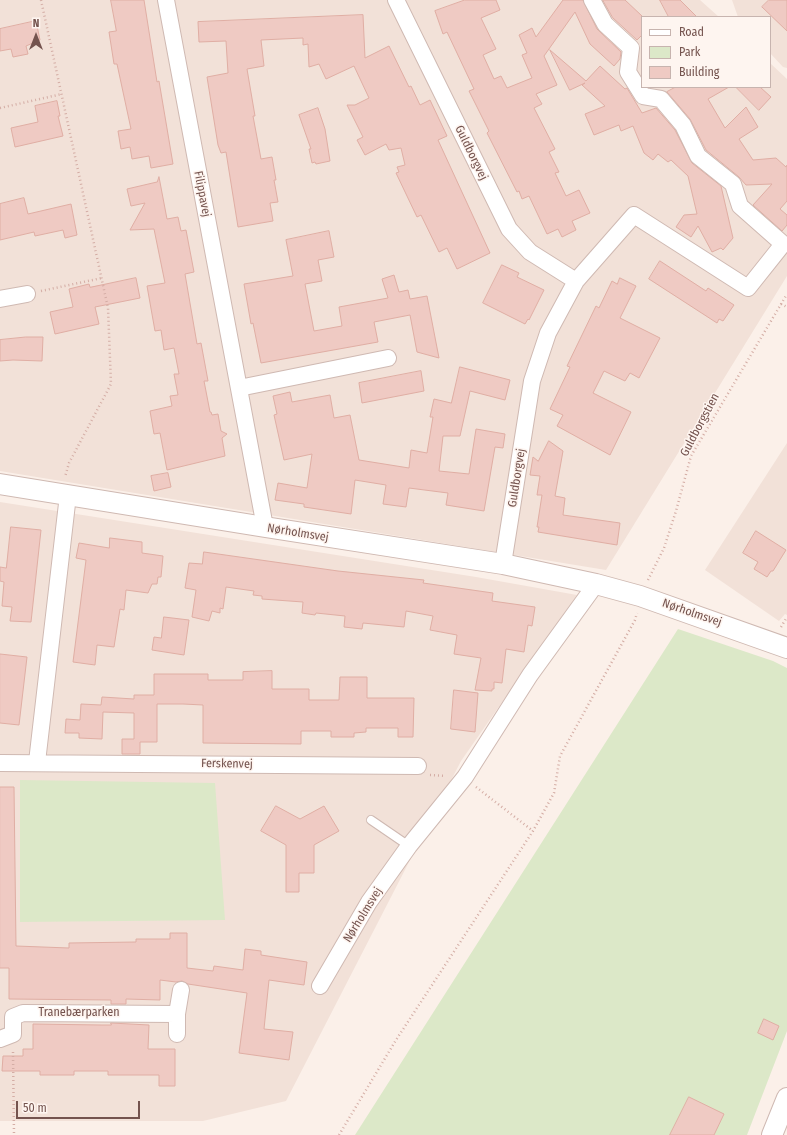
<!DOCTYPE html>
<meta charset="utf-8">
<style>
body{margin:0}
#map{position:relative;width:787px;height:1135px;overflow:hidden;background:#fbf0e9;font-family:"Fira Sans Condensed",sans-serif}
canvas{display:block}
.legend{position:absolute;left:641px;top:16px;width:130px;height:72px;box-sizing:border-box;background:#fef5f0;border:1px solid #c7b4af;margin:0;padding:5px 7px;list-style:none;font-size:12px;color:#74534e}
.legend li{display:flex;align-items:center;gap:8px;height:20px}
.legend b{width:20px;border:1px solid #c7b4af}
.north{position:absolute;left:16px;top:16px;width:40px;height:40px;-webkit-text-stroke:3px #fef5f0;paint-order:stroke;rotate:0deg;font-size:11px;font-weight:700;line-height:16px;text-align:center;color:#74534e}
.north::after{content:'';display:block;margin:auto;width:14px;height:18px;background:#74534e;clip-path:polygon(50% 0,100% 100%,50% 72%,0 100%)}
.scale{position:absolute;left:16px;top:1101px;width:124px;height:18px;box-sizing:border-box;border:2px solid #74534e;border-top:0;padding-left:5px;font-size:12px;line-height:14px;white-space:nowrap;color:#74534e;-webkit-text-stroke:3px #fef5f0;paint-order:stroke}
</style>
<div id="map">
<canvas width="787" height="1135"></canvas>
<ul class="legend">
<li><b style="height:5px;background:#fff"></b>Road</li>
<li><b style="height:11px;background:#dce8c8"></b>Park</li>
<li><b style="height:11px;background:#efcac3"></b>Building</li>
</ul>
<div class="north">N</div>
<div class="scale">50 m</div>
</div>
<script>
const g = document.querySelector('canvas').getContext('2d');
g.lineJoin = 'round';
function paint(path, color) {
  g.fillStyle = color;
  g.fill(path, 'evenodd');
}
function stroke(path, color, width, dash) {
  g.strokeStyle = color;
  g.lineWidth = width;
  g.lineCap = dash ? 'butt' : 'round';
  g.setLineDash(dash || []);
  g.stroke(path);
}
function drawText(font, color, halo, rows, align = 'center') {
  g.font = font + ' "Fira Sans Condensed",sans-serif';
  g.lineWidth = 3;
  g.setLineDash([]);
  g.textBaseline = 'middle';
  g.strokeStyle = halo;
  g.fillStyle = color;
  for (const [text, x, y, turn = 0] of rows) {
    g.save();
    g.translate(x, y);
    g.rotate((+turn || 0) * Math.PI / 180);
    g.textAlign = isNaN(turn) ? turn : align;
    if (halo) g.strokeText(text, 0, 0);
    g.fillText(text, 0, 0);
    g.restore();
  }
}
const residential = new Path2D(`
 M0,0H700L719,17H642V87H770V63L787,79V276L606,570L0,471Z
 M732,0H787V68L783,67L770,53V17H738Z
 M787,443V615L785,614L779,621L705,570Z
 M0,502L476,577L577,595L461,761L286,1101L203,1121H0Z`);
const green = new Path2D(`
 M678,629L773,661L787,668V1031L747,1135H355Z
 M20,780L215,783L225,920L20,922Z`);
const building = new Path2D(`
 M111,0H144L157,82L159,81L173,164L151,168L149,156L132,159L130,147L121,149L118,131L131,129L117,64H114L109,32L116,31Z
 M465,0H496L500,10L481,18L496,49L483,55L494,79L501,76L507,88L532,78L522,55L527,53L519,35L532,28L536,37L563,0H583L597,29L621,52L620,59L614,66L590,44L575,12L544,56L557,85L536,94L542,104L534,108L555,149L549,152L559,172L555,173L566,196L579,190L590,213L572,221L576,230L562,237L558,229L547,234L529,196L522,199L519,191L517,192L487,133L489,131L469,91L474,89L447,32L443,34L435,11Z
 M603,0H625L642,16V35L637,40L613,18Z
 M660,0H680L697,17H669Z
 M769,0H787V31L762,7Z
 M363,15L365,58L389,46L409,87L411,86L420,105L430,100L447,136L438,140L490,253L457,269L447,248L439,252L421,215L417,217L396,173L399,172L397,167L405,165L401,148L389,150L386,144L365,155L357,140L363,137L347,105H355L369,98L354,66L326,79L319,64L309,67L308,44L303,45V38L261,40L264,66L247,69L255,116H253L261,159L272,157L276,180H274L278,202L270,203L273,221L238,227L226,152L221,153L218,145L207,77L228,73L226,41L199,42L198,22Z
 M36,21L40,40L26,46L28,54L13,57L11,49L0,51V29Z
 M550,50L586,81L600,66L625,89L627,88L642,113L656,108L675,130L692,163L721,186L733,238L723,250L721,248L712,252L698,226L691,237L676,227L684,215L697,214L688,176L671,160L668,162L658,154L653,160L644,153L633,126L621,131L619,125L594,135L585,114L605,106L582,85L585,83L570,90Z
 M676,87H729L708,99L725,128L746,107L758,127L739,139L753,160L776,158L786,167L787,165V201L780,209L787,215V225L782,231L753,205L772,184L746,185L739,177L706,150L690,119L667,92Z
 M736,87H760L771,97L759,110Z
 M57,101L60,116H58L63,136L15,147L11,128L38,122L35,106Z
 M318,108L325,129L330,161L316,164L315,162L312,163L309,149H311L299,115Z
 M159,177L167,219L178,217L181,231L186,230L194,272L185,274L197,344L201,343L206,370L208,381H204L210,412H211L212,415L218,414L221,431L227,434L222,438L225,456L167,470L160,433L154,434L150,411L172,406L170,396L178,395L174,374H179L174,348L164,350L161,330L155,331L147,286L165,283L154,229L130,230L145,203L131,206L127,189L157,182Z
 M24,198L28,214L71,204L77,235L65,238L63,230L35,236L34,232L0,240V204Z
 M329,231L334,257L318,260L322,281L305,284L314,331L342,326L339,307L388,298L382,279L394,275L399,292L408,290L410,299L427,296L439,358L417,352L410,315L374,322L378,342L261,363L253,323L251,324L244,284L293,276L286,240Z
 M660,261L706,291L708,288L734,305L723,321L719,319L717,323L649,279Z
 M502,265L519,273L517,277L544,290L529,320L528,319L525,324L483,303Z
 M136,278L140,298L95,307L99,324L55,334L50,312L73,307L69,289L89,284L90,287Z
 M620,278L636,286L620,318L660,338L639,378L630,373L625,381L604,371L593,393L631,412L610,455L557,426L563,415L550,409L570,367L567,366L596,306L599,308L612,281L617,284Z
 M26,337H43L42,361L13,360L0,361V340Z
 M460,367L510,380L505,400L470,391L460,436H443L439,471L469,474L476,429L505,434L503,448L495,447L484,511L446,505L448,493L409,488L406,507L383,504L386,485L355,480L351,514L304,507V504L275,500L278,483L307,488L312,454L284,460L274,415L277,414L273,396L290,392L292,402L330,395L334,418L350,415L359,460L409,468L411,450L427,453L433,417H430L434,399L451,403Z
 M421,371L424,391L362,403L359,383Z
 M549,441L563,451L555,496L565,498L563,515L620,523L617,545L538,532L539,527H537L542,495H537L540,476L530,475L533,457L538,461Z
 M168,473L171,487L154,491L151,476Z
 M11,527L41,530L31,622L10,621L12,607L2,606L4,582L0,581V567L6,568Z
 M756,531L786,550L773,571H771L767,577L754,569L758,562L743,553Z
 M110,538L142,542V553L163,556L161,577H158L157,584H152L148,593L126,590L124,610L120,609L114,647L97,645L95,665L73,662L86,560L76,558L79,543L109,548Z
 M204,552L338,571L424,580L423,583L493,593L492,601L535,607L532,626L528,625L524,652L506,649L502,683L494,682V689H492V691L475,690L481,658L454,654L457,635L430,630L433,616L406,611L404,627L363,623L362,629L344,627L345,616L316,613L315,615L302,613L303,602L262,599V596L253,595L254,591L226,587L223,609L220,608V613L212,611L209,621L192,617L196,590L185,588L189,563L202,564Z
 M164,617L189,620L184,655L152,650L154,637L161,638Z
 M0,654L27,657L19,725L0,723Z
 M272,671V689H309V700H339L340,677H367V698H414L413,737H398V728H366V732L354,733V737H331V731H301V744L203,743V705L183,704H157V742H140V754H122V739H134V713L103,712L102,739L79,738V733H65L66,719L80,720L81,704L101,705L102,697L134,699V695H154V674H208V680H243V672Z
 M454,690L478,693L475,732L451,729Z
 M0,787H14L16,946L69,948V943L136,942V939H170V933H187V968L213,971L214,966L243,970L245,949L261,951V955L307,962L304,985L269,980L264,1029L293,1032L289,1060L239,1053L247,993L188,984L182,981L176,982L160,980V1000L126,999V1004H111V1000L9,999V968H0Z
 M276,806L300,819L324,806L339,831L314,845V873H299V892H286V845L261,831Z
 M764,1019L779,1026L773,1040L758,1033Z
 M111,1023L149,1025L148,1049H175V1086H159V1075H108V1071H74V1075H40V1071H2L3,1056H23V1049H33V1024L101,1025H111Z
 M689,1097L724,1114L714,1135H670Z`);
const path = new Path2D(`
 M41,0L108,308L111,384L69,463L65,477
 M0,108L62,94
 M41,291L102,278
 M781,304L787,307
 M648,580L664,548L676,511L691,456L787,294
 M781,627L787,617
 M430,775L445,776
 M476,787L533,831
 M13,1052L14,1135
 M339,1135L396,1040L533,831L554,793L560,756L635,620L637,613`);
const service = new Path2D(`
 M371,820L409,846`);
const minor = new Path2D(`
 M166,0L265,527
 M396,0L509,229L530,252L576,281
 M0,299L27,294
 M239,388L388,358
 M503,564L532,381L548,333L576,281L634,215L748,288L783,244L740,206L733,184L698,156L683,125L661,99L643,96L628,72L631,48L605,24L592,0
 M37,762L68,495
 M0,763L418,766
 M320,986L369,902L409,846L465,777L530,675L596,584
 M177,1034V1014
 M0,1039L13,1034V1017L23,1013L177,1014L181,990`);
const tertiary = new Path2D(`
 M0,484L265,527L503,564L596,584L640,596L787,648
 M772,1135L787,1098`);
const streetNames = [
 ["Guldborgvej",471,153,64],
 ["Filippavej",202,194,79],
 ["Guldborgstien",700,425,-62],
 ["Guldborgvej",517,478,-81],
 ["Nørholmsvej",298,533,9],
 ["Nørholmsvej",692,613,19],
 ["Ferskenvej",227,764,1],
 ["Nørholmsvej",363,915,-58],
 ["Tranebærparken",79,1013]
];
paint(residential, '#f2e1d8');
paint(green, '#dce8c8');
paint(building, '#efcac3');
stroke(building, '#e0aea4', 1);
stroke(service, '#cfb9b2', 10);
stroke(minor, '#cfb9b2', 18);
stroke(tertiary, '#cfb9b2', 22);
stroke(path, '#d4ada5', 2.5, [1, 3]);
stroke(service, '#fff', 8);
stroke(minor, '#fff', 16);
stroke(tertiary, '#fff', 20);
drawText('12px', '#74534e', '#fef5f0', streetNames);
</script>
